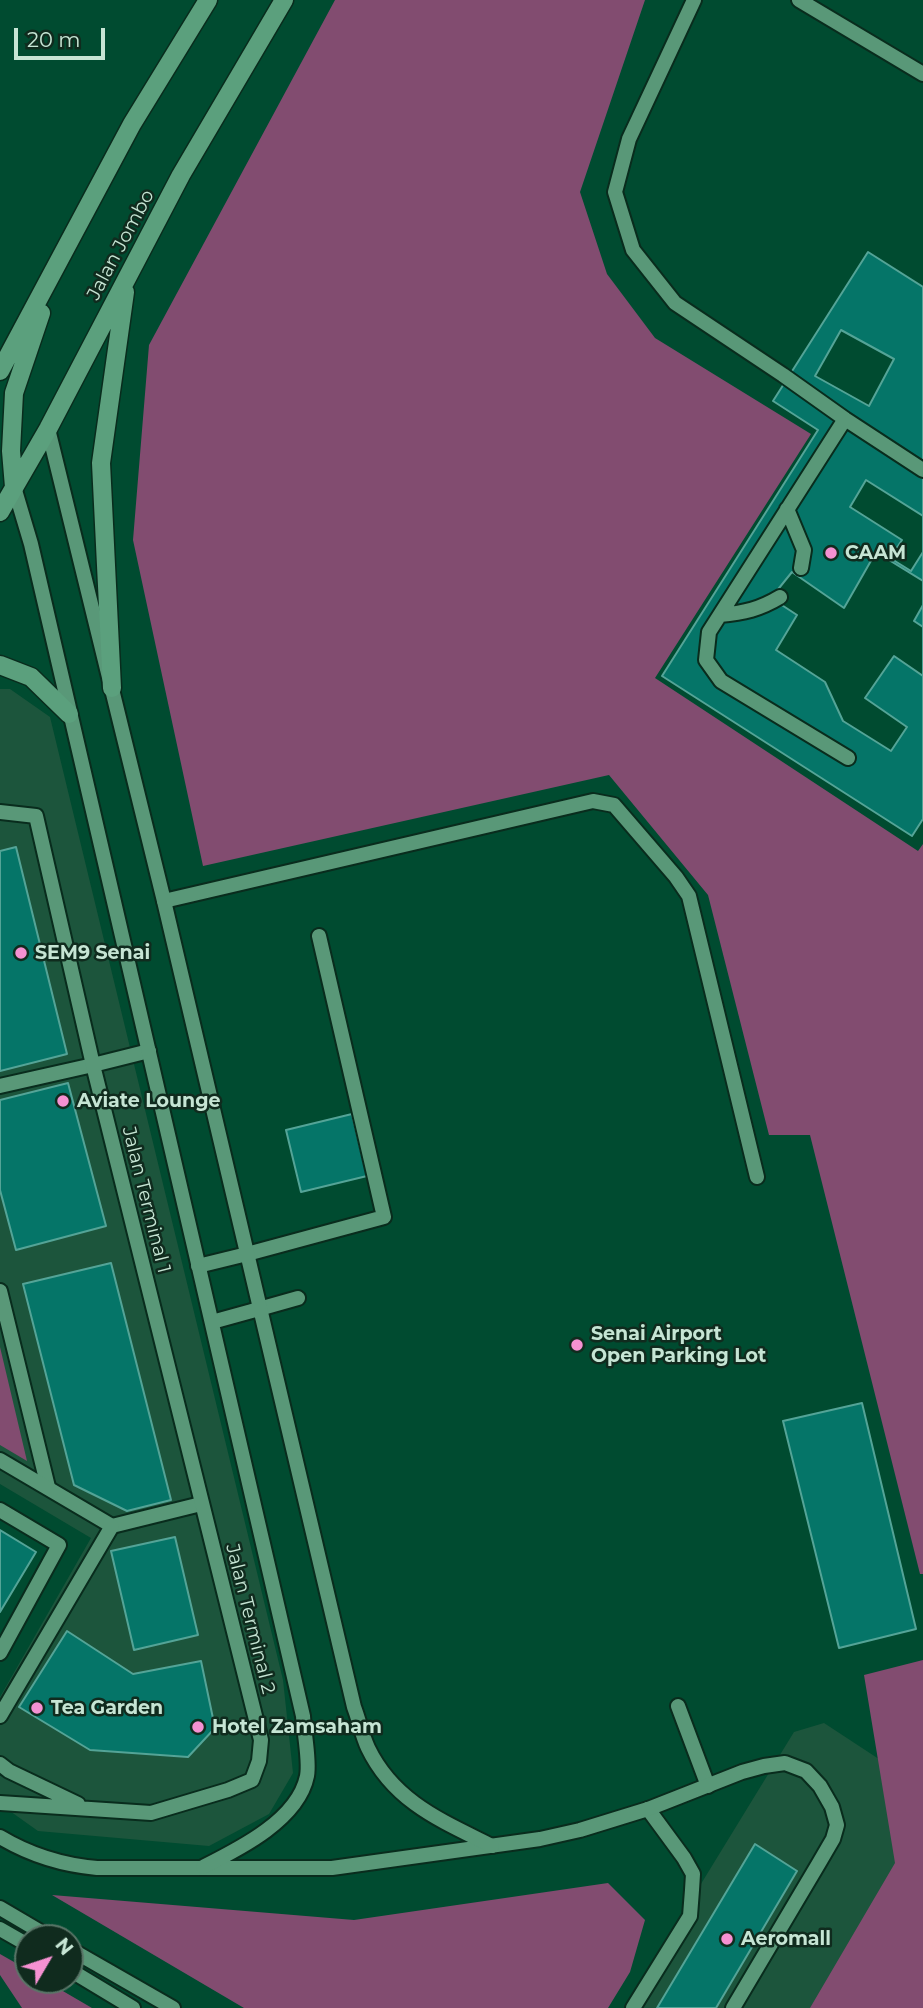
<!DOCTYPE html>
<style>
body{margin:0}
#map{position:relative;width:923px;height:2008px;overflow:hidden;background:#004b30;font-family:Montserrat,sans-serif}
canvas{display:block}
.north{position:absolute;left:14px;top:1924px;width:70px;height:70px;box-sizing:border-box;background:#102b1e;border:2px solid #597567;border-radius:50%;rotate:51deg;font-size:19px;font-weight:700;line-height:28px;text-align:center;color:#c6e5d4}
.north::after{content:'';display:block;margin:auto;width:24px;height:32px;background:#f591d2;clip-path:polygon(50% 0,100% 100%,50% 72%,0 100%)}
.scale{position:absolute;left:14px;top:28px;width:91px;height:32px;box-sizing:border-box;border:4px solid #c6e5d4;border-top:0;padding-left:9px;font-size:21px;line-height:24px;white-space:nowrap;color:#c6e5d4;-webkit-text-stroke:5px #102b1e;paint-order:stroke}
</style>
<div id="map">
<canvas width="923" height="2008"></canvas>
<div class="north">N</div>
<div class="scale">20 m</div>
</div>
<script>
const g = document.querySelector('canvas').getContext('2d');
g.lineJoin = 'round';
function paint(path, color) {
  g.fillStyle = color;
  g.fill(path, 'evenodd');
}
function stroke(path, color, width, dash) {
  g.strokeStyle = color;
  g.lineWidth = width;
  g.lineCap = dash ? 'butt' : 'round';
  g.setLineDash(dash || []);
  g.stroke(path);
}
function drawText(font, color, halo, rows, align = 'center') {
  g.font = font + ' Montserrat,sans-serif';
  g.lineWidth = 5;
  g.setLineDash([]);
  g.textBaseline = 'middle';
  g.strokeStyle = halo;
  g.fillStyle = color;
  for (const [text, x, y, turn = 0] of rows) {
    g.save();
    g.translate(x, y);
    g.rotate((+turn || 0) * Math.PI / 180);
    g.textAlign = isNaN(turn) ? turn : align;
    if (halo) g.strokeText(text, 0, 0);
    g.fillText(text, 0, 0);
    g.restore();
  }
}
const built = new Path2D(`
 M0,689H10L50,717L283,1680L293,1773L269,1814L209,1846L38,1831L0,1804V1697L91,1538L0,1484Z
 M824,1723L923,1788V2008H625L794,1732Z`);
const green = new Path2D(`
 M335,0H645L580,192L607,274L655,338L811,434L655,678L918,851L923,844V1574H920L810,1135H769L708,895L609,775L203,866L133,540L149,345Z
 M0,1347L27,1461L0,1445Z
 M923,1660V2008H810L895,1863L864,1675Z
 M608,1883L645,1920L630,1972L608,2008H244L52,1895L354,1920Z
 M0,1954L28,1970V1980H44L92,2008H22L0,1975Z`);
const building = new Path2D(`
 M868,252L923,287V819L912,836L662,676L818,430L773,401Z
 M841,330L894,359L869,406L815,376Z
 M866,480L923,516V552L911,571L890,558L902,540L850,507Z
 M876,552L923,581V605L914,621L923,627V676L894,656L865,698L907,727L891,751L843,721L825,682L776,650L797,615L771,598L792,572L844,608Z
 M16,847L67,1054L0,1071V851Z
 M68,1083L106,1226L16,1250L0,1190V1100Z
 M352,1114L367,1176L301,1192L286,1130Z
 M111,1263L171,1500L127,1511L74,1485L23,1284Z
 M862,1403L916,1629L839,1648L783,1421Z
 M0,1530L36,1552L0,1612Z
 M175,1537L198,1635L134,1650L111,1551Z
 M67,1631L133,1674L201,1661L215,1728L188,1757L90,1750L19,1707Z
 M755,1844L797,1871L716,2008H657Z`);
const service = new Path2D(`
 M694,0L629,139L615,192L633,250L675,303L783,375L845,419L923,470
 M799,0L923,74
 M845,419L709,632L706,660L721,681L848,758
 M787,509L804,550L801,568
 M720,615C744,613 760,609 780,597
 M164,901L593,801L614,805L676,877L689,896L757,1177
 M0,1086L93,1065
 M247,1254L384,1217L319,936
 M0,1291L48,1487
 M259,1309L298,1298
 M0,1510L59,1545L0,1653
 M112,1526L201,1504
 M678,1706L708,1786
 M0,1908L51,1938
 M0,1929L28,1945
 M70,1949L173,2008
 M70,1970L133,2008
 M633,2008L690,1916L692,1890L693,1874L684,1858L648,1809`);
const minor = new Path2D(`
 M0,812L36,816L93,1065L261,1740L259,1761L252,1780L228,1790L151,1813L0,1803
 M93,1065L149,1051
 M0,1460L112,1526L0,1716
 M0,1764L9,1771L78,1804
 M0,1837C30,1855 62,1865 97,1868H332L540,1839L580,1830L648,1809L742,1772L764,1766L785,1763L806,1771L820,1786L832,1807L837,1825L833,1839L819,1863L733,2008`);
const tertiary = new Path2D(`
 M48,429L164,901L354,1707C359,1720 362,1735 368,1748C394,1802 442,1821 492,1846
 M14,487L31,544L303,1716C304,1733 310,1761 307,1776C298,1820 239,1849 203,1867
 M198,1266L247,1254
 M212,1322L259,1309`);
const primary = new Path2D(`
 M0,371L132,124L208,0
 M14,487L11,451L14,393L41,313
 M0,512L48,429L181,175L284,0
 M0,665L31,677L69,714
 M112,688L101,463L125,292`);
const markers = [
 [831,553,7,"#f591d2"],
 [21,953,7,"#f591d2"],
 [63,1101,7,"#f591d2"],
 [577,1345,7,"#f591d2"],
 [37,1708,7,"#f591d2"],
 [198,1727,7,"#f591d2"],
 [727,1939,7,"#f591d2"]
];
const streetNames = [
 ["Jalan Jombo",121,245,-62],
 ["Jalan Terminal 1",146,1200,76],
 ["Jalan Terminal 2",250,1619,76]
];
const poiNames = [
 ["CAAM",845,553],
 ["SEM9 Senai",35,953],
 ["Aviate Lounge",77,1101],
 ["Senai Airport",591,1334],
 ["Open Parking Lot",591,1356],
 ["Tea Garden",51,1708],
 ["Hotel Zamsaham",212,1727],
 ["Aeromall",741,1939]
];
paint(built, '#1c553c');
paint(green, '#824c70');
paint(building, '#057568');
stroke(building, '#54a497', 2);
stroke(service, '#092c1d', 18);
stroke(minor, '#092c1d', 18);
stroke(tertiary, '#092c1d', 18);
stroke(primary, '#092c1d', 21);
stroke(service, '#599878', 14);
stroke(minor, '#599878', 14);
stroke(tertiary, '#599878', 14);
stroke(primary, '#5ba07d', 18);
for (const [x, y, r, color] of markers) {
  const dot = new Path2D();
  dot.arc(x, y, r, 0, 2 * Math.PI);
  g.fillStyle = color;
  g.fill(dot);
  stroke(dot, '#102b1e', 2.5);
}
drawText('19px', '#c6e5d4', '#102b1e', streetNames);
drawText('bold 19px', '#c6e5d4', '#102b1e', poiNames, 'left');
</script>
